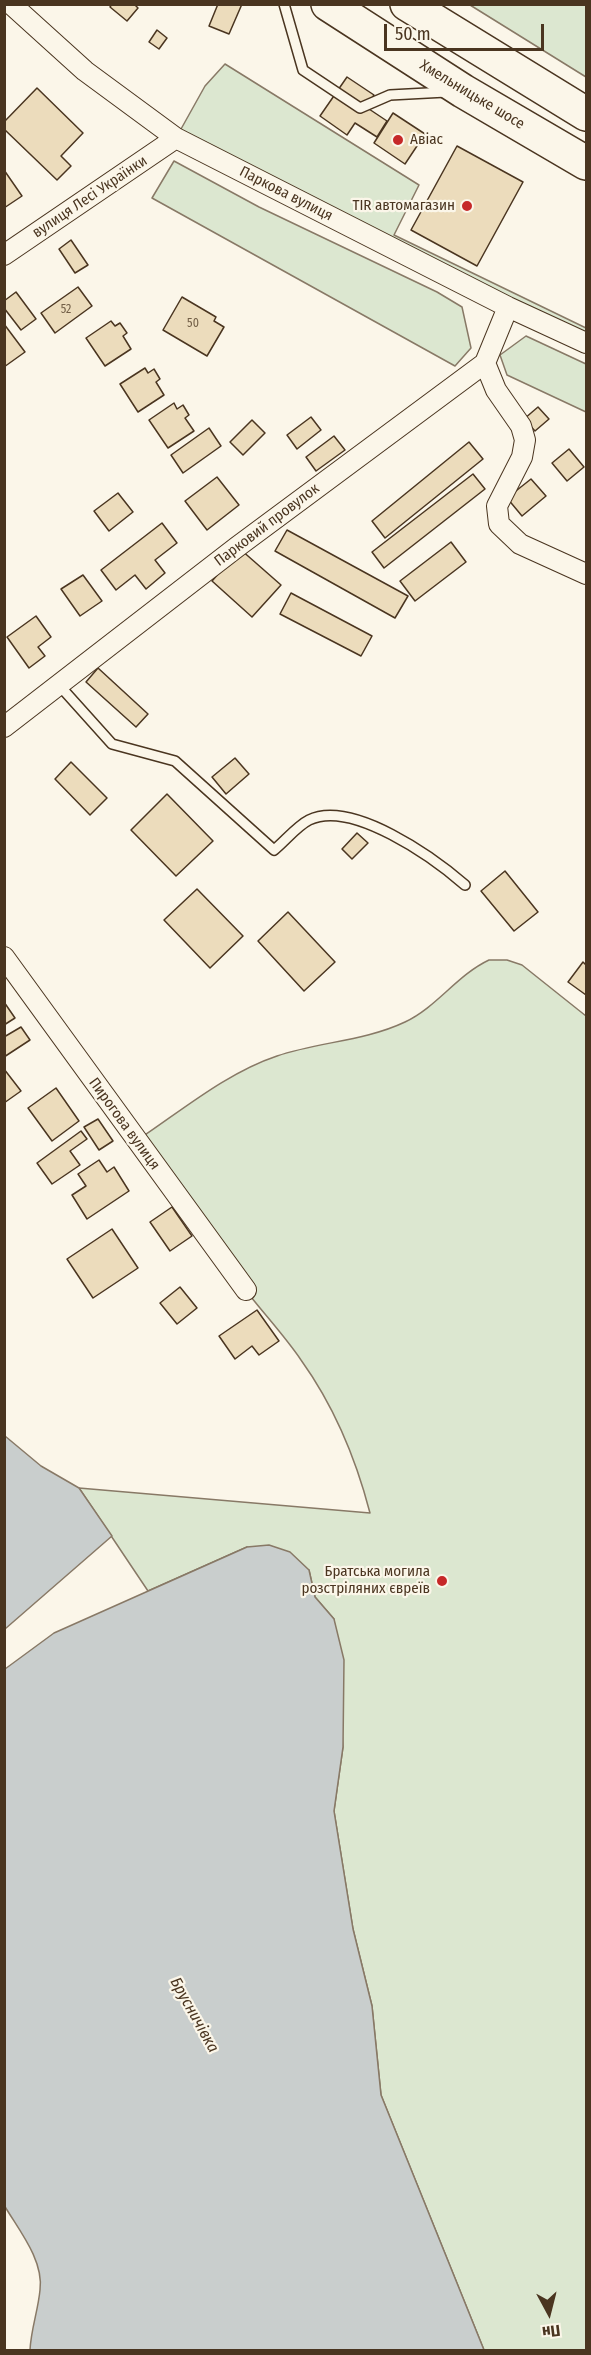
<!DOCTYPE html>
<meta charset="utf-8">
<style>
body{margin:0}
#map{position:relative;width:591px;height:2355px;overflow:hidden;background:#fbf6e9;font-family:"Fira Sans Condensed",sans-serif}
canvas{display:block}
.frame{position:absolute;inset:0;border:6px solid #4a3520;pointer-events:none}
.north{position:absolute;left:519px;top:2283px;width:60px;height:60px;-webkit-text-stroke:4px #fbf6e9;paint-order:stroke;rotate:173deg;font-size:16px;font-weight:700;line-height:24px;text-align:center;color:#4a3520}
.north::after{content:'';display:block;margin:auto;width:21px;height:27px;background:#4a3520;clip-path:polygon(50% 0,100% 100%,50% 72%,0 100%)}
.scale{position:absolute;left:384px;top:24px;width:160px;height:27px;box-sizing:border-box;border:3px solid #4a3520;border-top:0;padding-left:8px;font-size:18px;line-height:21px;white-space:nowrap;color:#4a3520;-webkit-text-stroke:4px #fbf6e9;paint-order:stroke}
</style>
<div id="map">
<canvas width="591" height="2355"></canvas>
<div class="frame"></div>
<div class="north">Пн</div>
<div class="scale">50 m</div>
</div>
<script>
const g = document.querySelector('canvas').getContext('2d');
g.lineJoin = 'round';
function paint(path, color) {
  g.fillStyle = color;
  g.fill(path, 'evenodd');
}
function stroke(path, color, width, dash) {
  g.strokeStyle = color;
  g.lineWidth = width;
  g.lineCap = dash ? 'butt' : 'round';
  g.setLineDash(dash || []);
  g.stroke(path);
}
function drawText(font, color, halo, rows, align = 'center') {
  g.font = font + ' "Fira Sans Condensed",sans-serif';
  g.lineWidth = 4.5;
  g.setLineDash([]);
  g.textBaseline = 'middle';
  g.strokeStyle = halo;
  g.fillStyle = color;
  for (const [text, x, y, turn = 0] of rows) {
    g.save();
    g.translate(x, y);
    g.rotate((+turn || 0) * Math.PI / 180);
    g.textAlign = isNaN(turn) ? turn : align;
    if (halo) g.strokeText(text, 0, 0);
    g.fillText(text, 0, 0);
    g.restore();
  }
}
const green = new Path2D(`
 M470,5H586V77Z
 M225,64L419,185L394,235L586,328V343L176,138L205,86Z
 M174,161L259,207L437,292L462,307L471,348L455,366L152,198Z
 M526,336L586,364V412L507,375L500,355Z
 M489,960H507L522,965L586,1016V2350H484L381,2095L372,2006L353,1929L334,1811L343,1747L334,1619L315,1597L309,1570L247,1547L148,1591L79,1488L370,1513C356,1459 334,1406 301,1360C284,1335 263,1313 244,1288C208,1240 172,1190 136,1141C180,1112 226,1073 277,1056C318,1042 365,1041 405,1022C437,1007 457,975 489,960Z`);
const water = new Path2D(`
 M5,1436L41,1466L79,1488L112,1536L5,1629Z
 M269,1545L290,1552L309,1570L315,1597L334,1619L344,1660L343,1747L334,1811L353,1929L372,2006L381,2095L484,2350H30C31,2329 38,2311 40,2290C44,2260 18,2229 4,2205L5,1669L54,1633L247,1547Z`);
const building = new Path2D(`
 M112,4H134L138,8L127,21L110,7Z
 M218,4H242L229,34L209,26Z
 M157,30L167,38L159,49L149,42Z
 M347,77L374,95L366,107L387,121L377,137L355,123L347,135L320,116Z
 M37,88L83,133L61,156L71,166L57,180L4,129V122Z
 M393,113L425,134L405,164L374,143Z
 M457,146L523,182L477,266L411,230Z
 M4,170L22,196L4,208Z
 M71,240L88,265L75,273L59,249Z
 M78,287L92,306L55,333L41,313Z
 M16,292L36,319L21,330L4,308V301Z
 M182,297L216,317L214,321L224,327L207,356L163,330Z
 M111,321L115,326L120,323L127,333L123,336L131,349L105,366L86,338Z
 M4,324L25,352L4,367Z
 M145,368L148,373L154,369L160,379L156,382L164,395L138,412L120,384Z
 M174,403L177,409L183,405L189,415L185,418L194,431L168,448L149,420Z
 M538,407L549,419L535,431L524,419Z
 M311,417L321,430L297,449L287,435Z
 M252,420L265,433L243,455L230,442Z
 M209,428L221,446L183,473L171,455Z
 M334,436L345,450L316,471L306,457Z
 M469,442L483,459L385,538L372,521Z
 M569,449L584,467L567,481L552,463Z
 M473,474L485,489L384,568L372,552Z
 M217,477L239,505L207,530L185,501Z
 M531,479L546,496L522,516L507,498Z
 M118,493L133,512L109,531L94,511Z
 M162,523L177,543L155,560L165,573L146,589L135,575L116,590L101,570Z
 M287,530L408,596L395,618L275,551Z
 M451,542L466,562L415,601L400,581Z
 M240,549L281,585L252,617L212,581Z
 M83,575L102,601L80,616L61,589Z
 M291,593L372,636L361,656L280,614Z
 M36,616L51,637L38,647L45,656L29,668L7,637Z
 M98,668L148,714L136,727L86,682Z
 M235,758L249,774L226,794L212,777Z
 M71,762L107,798L90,815L55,779Z
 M167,794L213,841L176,876L131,830Z
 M357,833L368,843L352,859L342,849Z
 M505,871L538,912L514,931L481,891Z
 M197,889L243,936L210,968L164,920Z
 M288,912L335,962L304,991L258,941Z
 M583,962L586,965V995L568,982Z
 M4,1002L15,1018L4,1025Z
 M21,1027L30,1040L4,1057V1037Z
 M4,1069L21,1091L4,1103Z
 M56,1088L79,1121L52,1141L28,1108Z
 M98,1119L113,1141L99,1150L84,1127Z
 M81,1131L87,1139L70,1151L80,1165L52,1184L37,1163Z
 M99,1160L107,1172L114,1167L129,1191L87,1219L72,1195L86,1186L78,1174Z
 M172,1207L192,1236L170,1251L150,1222Z
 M112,1229L138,1268L93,1298L67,1259Z
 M180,1287L197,1308L177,1324L160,1303Z
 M257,1310L279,1341L259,1355L252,1346L235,1359L219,1336Z`);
const lane = new Path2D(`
 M284,4L303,70L360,108L390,95L446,92
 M59,685L112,744L175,761L274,850C285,841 297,826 309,820C352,799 434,858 465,885`);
const street = new Path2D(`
 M11,4L85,71L176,138L508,307L586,343
 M4,255L176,138
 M485,363L496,390L521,426L525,440L522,457L497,506L499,524L520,544L586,574
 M4,727L237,547L485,363L508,307
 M4,957L246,1290`);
const highway = new Path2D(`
 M328,4L463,91L586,163
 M407,4L586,114`);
const markers = [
 [398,140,6,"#c62828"],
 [467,206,6,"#c62828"],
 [442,1581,6,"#c62828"]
];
const numberNames = [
 ["52",66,310],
 ["50",193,324]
];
const streetNames = [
 ["Хмельницьке шосе",472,95,31],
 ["Паркова вулиця",286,194,27],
 ["вулиця Лесі Українки",90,197,-34],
 ["Парковий провулок",267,525,-37],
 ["Пирогова вулиця",124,1124,54]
];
const poiNames = [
 ["Авіас",410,140,"left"],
 ["TIR автомагазин",455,206],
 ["Братська могила",430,1572],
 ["розстріляних євреїв",430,1589]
];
const waterNames = [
 ["Брусничівка",194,2015,61]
];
paint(green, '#dce7d0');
stroke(green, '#887966', 1.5);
paint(water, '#c9cecd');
stroke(water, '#887966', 1.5);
paint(building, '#ecdcbc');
stroke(building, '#4a3520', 1.5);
stroke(lane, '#4a3520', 12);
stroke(street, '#4a3520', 22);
stroke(highway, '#4a3520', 36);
stroke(lane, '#fbf6e9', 9);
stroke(street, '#fbf6e9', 20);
stroke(highway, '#fbf6e9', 33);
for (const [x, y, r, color] of markers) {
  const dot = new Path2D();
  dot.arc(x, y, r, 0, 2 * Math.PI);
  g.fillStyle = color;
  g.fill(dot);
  stroke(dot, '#fbf6e9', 2);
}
drawText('12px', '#725f47', null, numberNames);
drawText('15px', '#4a3520', '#fbf6e9', streetNames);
drawText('15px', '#4a3520', '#fbf6e9', poiNames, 'right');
drawText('italic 16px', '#4a3520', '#fbf6e9', waterNames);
</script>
